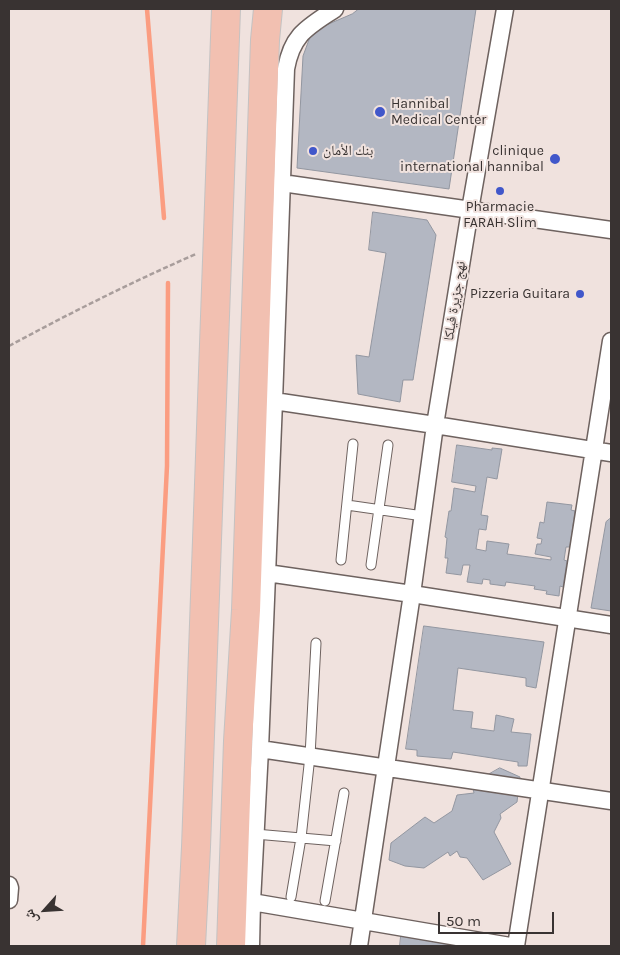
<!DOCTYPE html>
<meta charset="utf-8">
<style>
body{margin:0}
#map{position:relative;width:620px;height:955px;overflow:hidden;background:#f0e2de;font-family:Karla,"Noto Naskh Arabic",sans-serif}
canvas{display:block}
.frame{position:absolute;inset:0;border:10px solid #393332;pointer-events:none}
.north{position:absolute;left:20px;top:885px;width:50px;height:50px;-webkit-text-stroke:4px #f0e2de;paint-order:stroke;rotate:244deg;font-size:14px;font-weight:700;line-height:20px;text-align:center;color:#393332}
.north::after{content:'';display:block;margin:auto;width:18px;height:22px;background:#393332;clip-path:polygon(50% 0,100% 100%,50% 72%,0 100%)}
.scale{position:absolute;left:438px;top:912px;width:116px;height:22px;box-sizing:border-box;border:2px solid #393332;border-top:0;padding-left:6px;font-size:15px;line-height:18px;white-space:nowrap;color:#393332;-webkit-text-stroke:4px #f0e2de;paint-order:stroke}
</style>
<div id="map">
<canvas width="620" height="955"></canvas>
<div class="frame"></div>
<div class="north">ش</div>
<div class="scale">50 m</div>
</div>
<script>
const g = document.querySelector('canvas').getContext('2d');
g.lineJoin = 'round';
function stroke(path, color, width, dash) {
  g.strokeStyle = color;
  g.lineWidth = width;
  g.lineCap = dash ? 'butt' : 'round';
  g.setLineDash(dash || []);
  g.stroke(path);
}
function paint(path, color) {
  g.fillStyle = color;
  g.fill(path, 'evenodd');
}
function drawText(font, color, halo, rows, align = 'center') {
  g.font = font + ' Karla,"Noto Naskh Arabic",sans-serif';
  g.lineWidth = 4;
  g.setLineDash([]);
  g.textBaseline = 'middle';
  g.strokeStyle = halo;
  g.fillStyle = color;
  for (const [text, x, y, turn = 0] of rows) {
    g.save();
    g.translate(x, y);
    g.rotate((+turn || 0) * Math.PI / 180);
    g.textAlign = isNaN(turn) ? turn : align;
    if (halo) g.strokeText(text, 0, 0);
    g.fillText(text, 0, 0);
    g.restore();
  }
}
const stream = new Path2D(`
 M147,9L164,218
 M143,946L167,466L168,283`);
const building = new Path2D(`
 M359,9H476L449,189L297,168L303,56L310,37L324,26L352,14Z
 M373,212L427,220L436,235L413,380H403L400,402L358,394L356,355L369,357L386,253L369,250Z
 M457,445L492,450V448L502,449L497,479L487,477L481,515L488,516L486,530L479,529L476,549L486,551L487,541L509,544L507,554L551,560V557L535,554L537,544H541L542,539L537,538L540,522L544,523L547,502L572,505L571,510L575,511L570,547H566L564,560L567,561L563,587L560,586L559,596L546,594L547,591L534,589L535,586L506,582L505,586L490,584V580L483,579L482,584L467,582L470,565H463L461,575L446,573L448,558H445L447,538L445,537L449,511H451L454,488L475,492L476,486L452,482Z
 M611,518V611L591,608L606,522Z
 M424,626L544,642L536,688L526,686V678L458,668L453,710L473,712L471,728L494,731L496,715L514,719L511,732L531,734L527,766H518V762L453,752L451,759L417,756V750L406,749Z
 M500,768L520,777L517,802L500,814L501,818L494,832L511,864L483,880L467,858L460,857L457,851L450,856L448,852L424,868L405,866L389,860L391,843L425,817L434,823L452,811L457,795L474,793L472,784Z
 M401,936L460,946H400Z`);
const path = new Path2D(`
 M9,346C70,313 132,282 196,254`);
const lane = new Path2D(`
 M347,505L423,516
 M341,560L353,444
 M371,565L388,445
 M255,834L336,841
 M291,897L301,838L310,756L316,643
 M325,901L344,793`);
const street = new Path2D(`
 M282,183L611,230
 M274,401L435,425L611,453
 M267,573L412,594L611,625
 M260,749L611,801
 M9,885L10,888L9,900
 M252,902L510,946
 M251,946L252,902L260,749L274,401L286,69C292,34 308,27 335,9
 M359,946L412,594L435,425L470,210L505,9
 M516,946L611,341`);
const highway = new Path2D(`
 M191,946L196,847L226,9
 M231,946L238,741L246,610L265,40L268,9`);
const markers = [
 [380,112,6,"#4157ca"],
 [313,151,5,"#4157ca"],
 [555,159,6,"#4157ca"],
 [500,191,5,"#4157ca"],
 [580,294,5,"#4157ca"]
];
const poiNames = [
 ["Hannibal",391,104],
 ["Medical Center",391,120],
 ["بنك الأمان",323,151],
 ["clinique",544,151,"right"],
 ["international hannibal",544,167,"right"],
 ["Pharmacie",500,207,"center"],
 ["FARAH Slim",500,223,"center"],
 ["Pizzeria Guitara",570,294,"right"]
];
const streetNames = [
 ["نهج جزيرة فيلكا",455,301,-81]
];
stroke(stream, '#fb9d81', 4.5);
paint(building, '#b3b7c2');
stroke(building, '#9296a0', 1);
stroke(lane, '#6e625f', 11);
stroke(street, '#6e625f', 19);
stroke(highway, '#c4c2c2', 30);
stroke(path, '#a89d9b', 2.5, [5, 2.5]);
stroke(lane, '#fff', 9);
stroke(street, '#fff', 16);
stroke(highway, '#f2c0b1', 28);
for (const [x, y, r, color] of markers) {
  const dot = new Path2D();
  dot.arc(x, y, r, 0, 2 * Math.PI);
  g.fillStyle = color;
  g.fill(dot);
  stroke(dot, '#f0e2de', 2);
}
drawText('14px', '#393332', '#f0e2de', poiNames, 'left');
drawText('14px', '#393332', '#f0e2de', streetNames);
</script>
